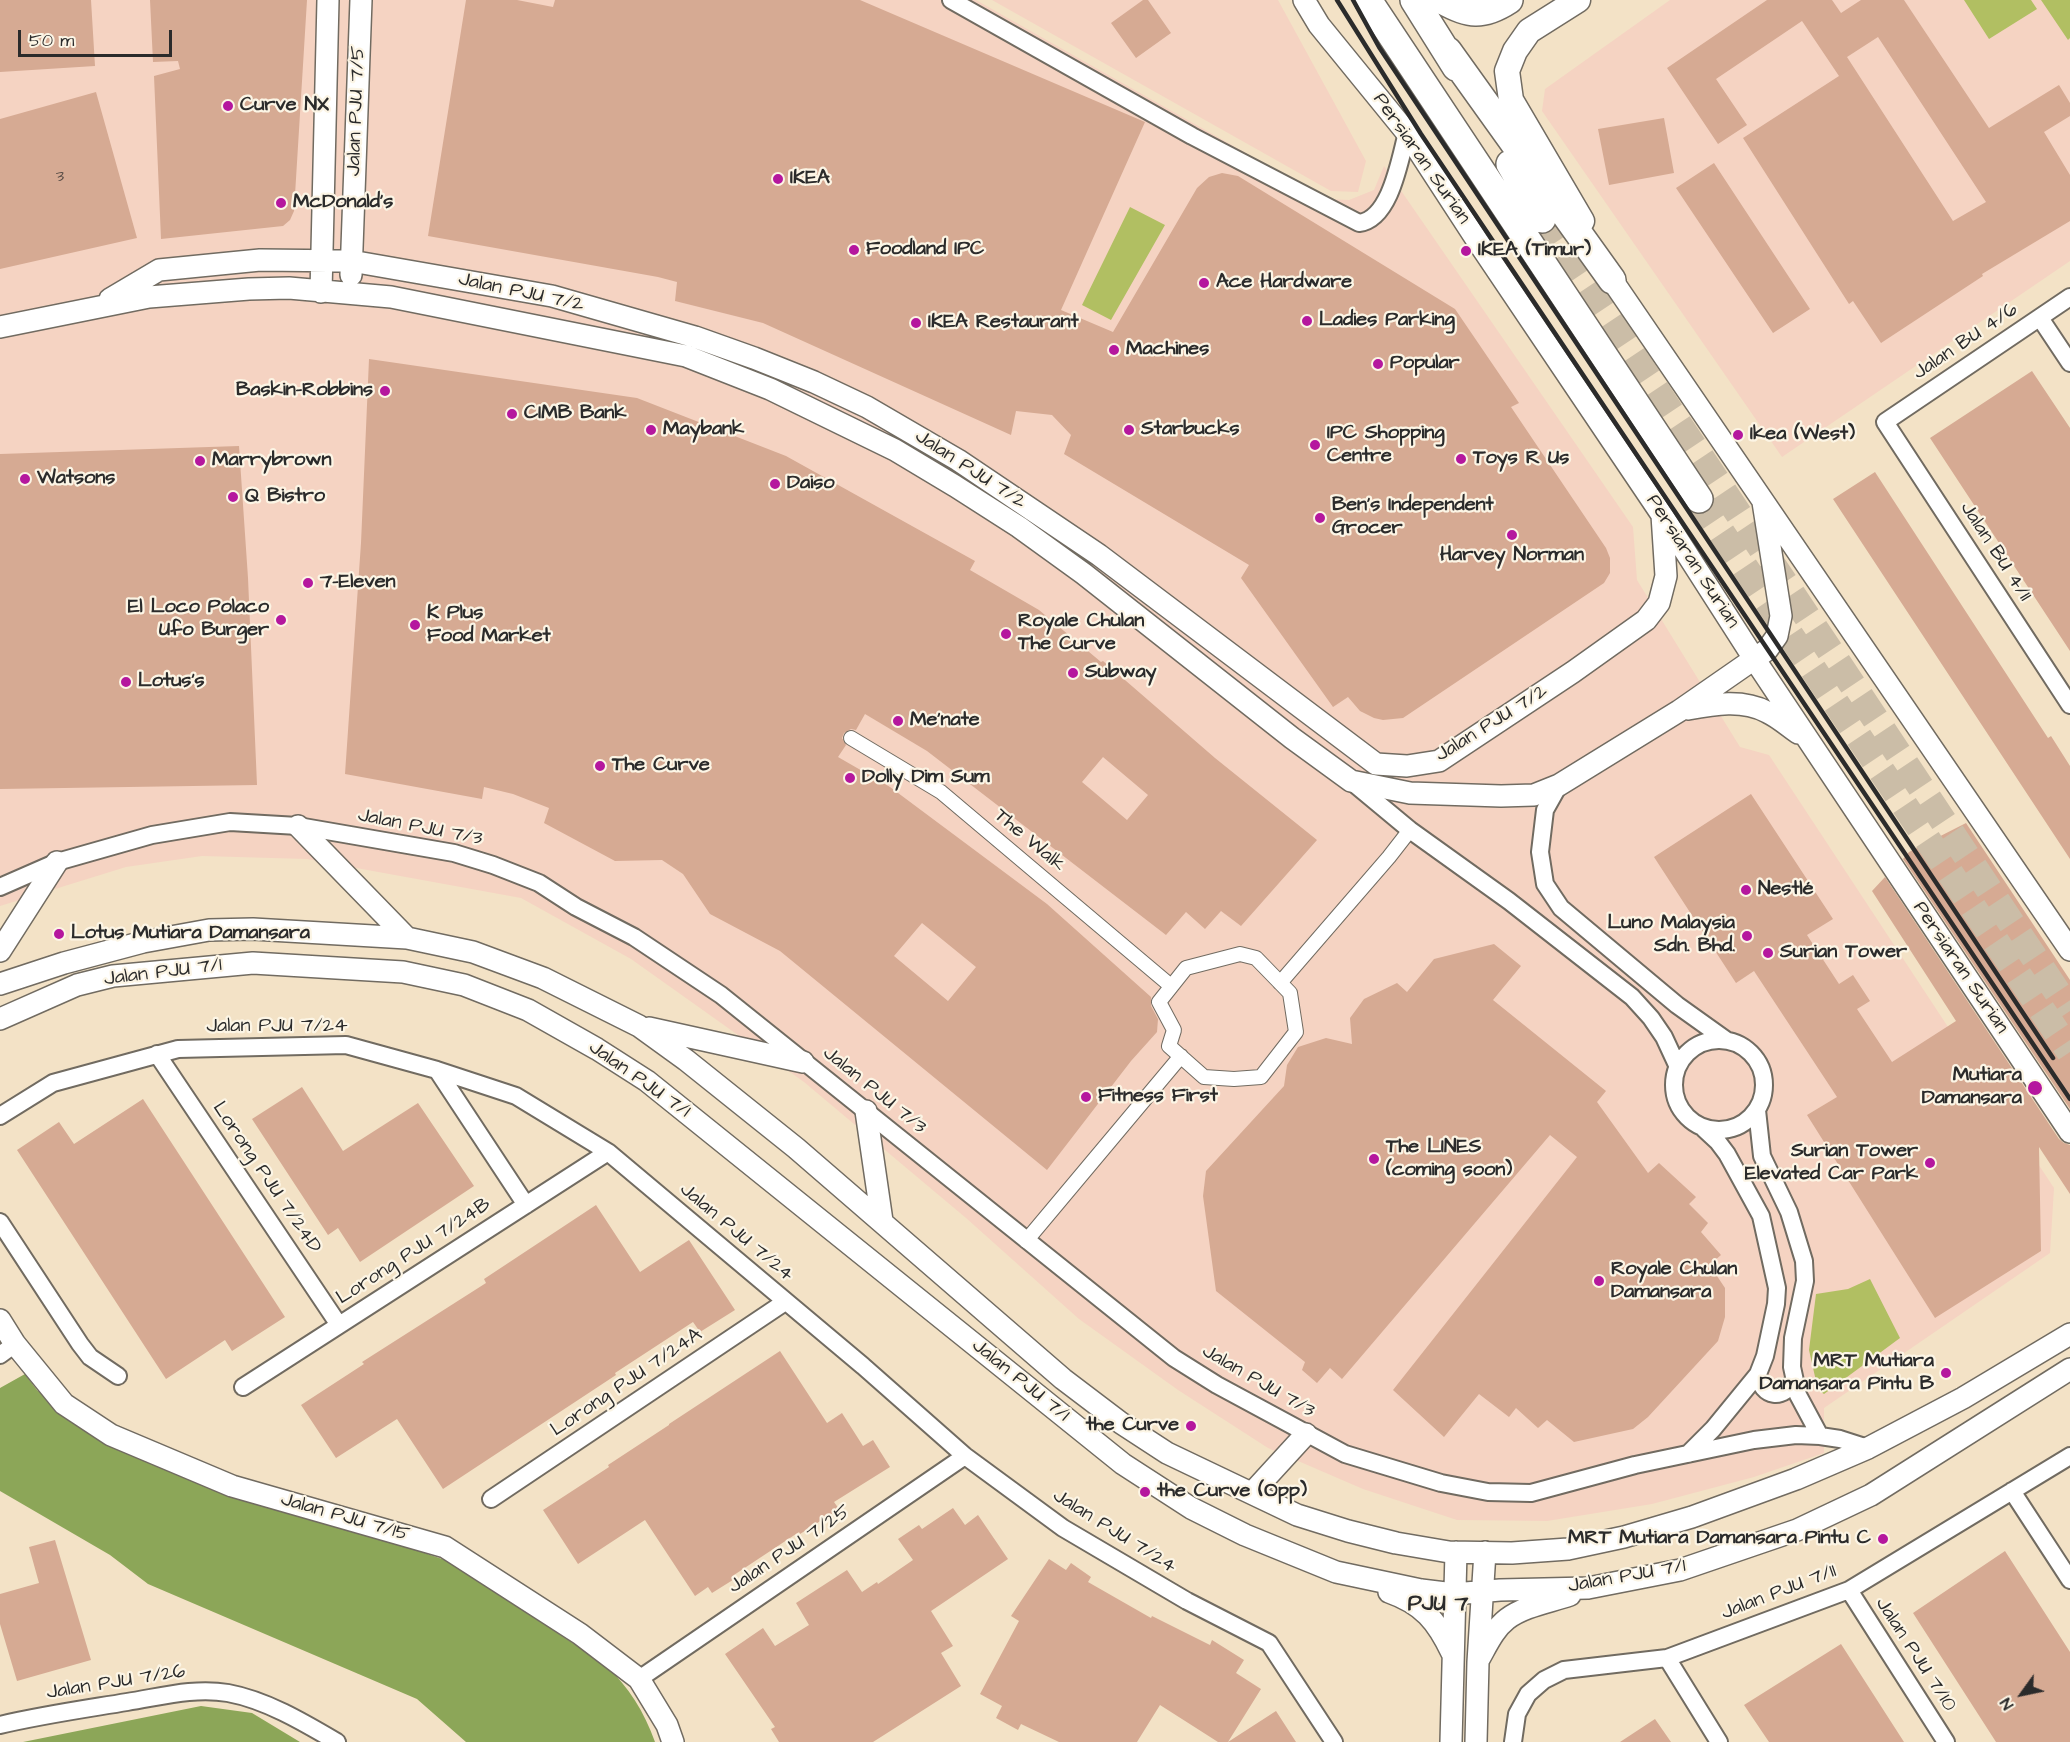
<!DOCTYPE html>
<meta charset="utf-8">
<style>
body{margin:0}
#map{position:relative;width:2070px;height:1742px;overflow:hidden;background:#f3e2c6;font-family:"Architects Daughter",sans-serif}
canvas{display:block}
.north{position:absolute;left:1992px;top:1664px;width:60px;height:60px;-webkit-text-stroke:4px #fcf5e5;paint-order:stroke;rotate:237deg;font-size:16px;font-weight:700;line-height:24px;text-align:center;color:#2b2b2b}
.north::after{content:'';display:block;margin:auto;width:21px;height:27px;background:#2b2b2b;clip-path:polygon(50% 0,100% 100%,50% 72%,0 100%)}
.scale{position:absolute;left:18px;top:30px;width:154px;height:27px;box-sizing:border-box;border:3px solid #2b2b2b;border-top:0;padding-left:8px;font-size:18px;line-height:21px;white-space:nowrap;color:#2b2b2b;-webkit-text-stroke:4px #fcf5e5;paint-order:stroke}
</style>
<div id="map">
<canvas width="2070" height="1742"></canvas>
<div class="north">N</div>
<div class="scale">50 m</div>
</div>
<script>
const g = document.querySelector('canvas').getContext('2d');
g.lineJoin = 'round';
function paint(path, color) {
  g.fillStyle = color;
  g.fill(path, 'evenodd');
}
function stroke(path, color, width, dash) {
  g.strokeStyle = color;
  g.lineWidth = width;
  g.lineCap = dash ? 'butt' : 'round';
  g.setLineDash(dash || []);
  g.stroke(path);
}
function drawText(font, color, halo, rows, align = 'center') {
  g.font = font + ' "Architects Daughter",sans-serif';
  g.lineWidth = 4.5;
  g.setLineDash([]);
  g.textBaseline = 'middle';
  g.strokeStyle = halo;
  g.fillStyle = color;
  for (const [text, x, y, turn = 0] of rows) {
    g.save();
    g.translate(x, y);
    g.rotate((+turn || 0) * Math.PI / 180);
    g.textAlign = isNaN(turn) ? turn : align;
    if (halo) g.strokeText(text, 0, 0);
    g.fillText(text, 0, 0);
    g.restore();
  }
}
const built = new Path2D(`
 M0,0H976L1327,199L1349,200L1374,190L1384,166L1633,527L1637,580L1740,747L1769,755L2054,1188L2050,1253L1824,1408V1453L1754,1477L1652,1504L1547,1521L1457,1520L1363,1489L1268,1448L1178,1390L1079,1319L966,1218L804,1082L631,959L521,898L307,859L202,856L126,867L0,906Z
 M992,0H1278L1366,161L1358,192L1331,191Z
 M1670,0H2070V261L1782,457L1542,111L1545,89Z`);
const green = new Path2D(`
 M1964,0H2031L2037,9L1989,39Z
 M2041,0H2070V38L2068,40Z
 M1130,207L1165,225L1111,320L1082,305Z
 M1870,1279L1900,1338L1824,1394L1818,1390L1809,1350L1816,1294L1848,1289Z`);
const forest = new Path2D(`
 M25,1374L37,1390L91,1435L185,1471L448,1561L606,1665C629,1688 644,1711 655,1742H466L417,1699L148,1584L110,1555L0,1491V1388Z
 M201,1706L252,1713L300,1742H23Z`);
const building = new Path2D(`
 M0,0H91L95,66L0,72Z
 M150,0H307L294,211L290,220L283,226L161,239L154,76L180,69L178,61L153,62Z
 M466,0H517L553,7L555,0H860L1145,122L1061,310L1113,332L1197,188L1209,177L1222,173L1238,176L1455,309L1519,403L1511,407L1606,548L1610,558V573L1604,583L1403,718L1383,720L1374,718L1360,711L1348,697L1333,707L1241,578L1249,565L1064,454L1071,435L1052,415L1016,411L1011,435L763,323L675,301L677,282L658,277L428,236Z
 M1143,0H1148L1171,33L1136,58L1111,23Z
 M1767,0H1832L1841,13L1861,0H1904L1989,128L2059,85L2070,103V116L2044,132L2070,175V221L1982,274L1983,276L1881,343L1853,301L1849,304L1743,138L1839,76L1802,21L1716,79L1747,125L1718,144L1667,68ZM1878,37L1986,202L1953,221L1847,57Z
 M96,92L137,238L0,269V119Z
 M1664,118L1674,173L1609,185L1598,129Z
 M1714,163L1810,309L1773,333L1676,188Z
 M369,359L637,398L786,456L975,561L970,570L1039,610L1101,662L1103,661L1215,758L1317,840L1241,926L1221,911L1205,929L1186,912L1166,935L927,751L865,714L856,730L851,729L844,733L842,738L846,745L838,757L890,787L1047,904L1151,997V1006L1158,1019L1157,1032L1131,1061L1047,1170L780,951L710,914L683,874L662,860L615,861L544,823L549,808L513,794L484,787L482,799L345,774L361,543ZM1103,757L1148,795L1127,820L1082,782ZM922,923L976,967L948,1001L894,956Z
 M2032,371L2070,428V651L1930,438Z
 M239,446L248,578L257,785L0,789V454Z
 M1875,472L2048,738L2051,736L2070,766V859L1833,499Z
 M1751,794L1833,919L1807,935L1839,984L1853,975L1870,1001L1857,1009L1892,1062L1956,1021L1872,891L1885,877L2059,1139L2064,1143L2070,1145V1194L2039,1147L2041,1251L1935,1318L1807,1115L1837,1097L1754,971L1736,983L1654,857Z
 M1966,823L2070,980V1109L1903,859L1909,852Z
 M1494,944L1521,966L1493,1000L1606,1091L1597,1102L1648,1173L1659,1163L1696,1197L1689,1204L1708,1223L1701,1232L1721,1255L1714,1261L1715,1273L1725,1288V1317L1718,1341L1648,1417L1633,1429L1574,1442L1547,1420L1538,1428L1516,1408L1509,1417L1479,1394L1444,1437L1393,1390L1577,1157L1550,1135L1342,1379L1330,1368L1317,1383L1302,1370L1305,1362L1216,1291L1203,1196L1206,1171L1284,1086L1287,1065L1298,1047L1326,1038L1352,1044L1350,1018L1364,999L1397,983L1407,992L1434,959Z
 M302,1087L343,1151L418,1103L474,1186L360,1262L338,1228L328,1235L252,1119Z
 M143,1099L285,1317L232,1351L225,1340L166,1379L17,1150L59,1122L74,1144Z
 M596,1205L640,1272L689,1240L735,1310L700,1332L693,1322L615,1373L616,1375L443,1489L397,1419L336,1458L301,1405L364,1364L362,1362L486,1283L484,1279Z
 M780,1351L827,1423L842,1413L863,1446L873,1440L890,1467L834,1502L839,1509L800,1534L799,1532L734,1575L736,1578L712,1593L708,1587L695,1596L645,1520L578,1564L543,1510L609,1467L608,1465L669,1425V1424Z
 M953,1508L965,1525L978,1515L1008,1559L931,1611L953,1646L941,1653L961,1686L873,1742H779L771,1729L775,1727L725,1654L763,1628L775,1646L809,1625L796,1603L847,1570L862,1592L877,1582L878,1584L913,1560L898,1539L919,1525L922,1529Z
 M55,1540L91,1660L17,1681L0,1624V1594L39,1583L29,1547Z
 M2005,1551L2070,1652V1742H1996L1913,1613Z
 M1049,1559L1066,1570L1071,1563L1091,1577L1088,1582L1151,1618L1152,1616L1210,1645L1212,1640L1244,1660L1236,1673L1261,1689L1228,1742L1276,1711L1296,1742H1218L1160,1705L1137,1742H1059L1021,1724L1018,1730L996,1718L1002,1706L980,1694L1019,1621L1011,1616Z
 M1841,1644L1904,1742H1769L1744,1705Z
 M1655,1719L1671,1742H1620Z`);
const primaryTunnel = new Path2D(`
 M1542,219L2070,1011
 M1699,499L2070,1052`);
const pedestrian = new Path2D(`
 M851,738L941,792L1171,986
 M1240,954L1256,958L1290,993L1296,1032L1261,1077L1234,1079L1204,1077L1169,1046L1174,1030L1159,1002L1186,968Z
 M1280,983L1389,857L1410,830
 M1026,1241L1181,1056`);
const minor = new Path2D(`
 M951,0L1192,136L1359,223C1391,219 1400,158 1407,133
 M2070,297L1885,422L2070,705
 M2040,318L2070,363
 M1351,781L1410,830L1509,901L1632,997L1651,1018L1664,1037L1677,1065
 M1559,785L1545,810L1540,852L1545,884L1561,908L1677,1005L1726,1040
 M0,887L57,862L152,835L230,822L298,826L454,853L493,865L539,883L576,907L634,937L721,995L1174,1358L1217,1385L1345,1454L1441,1483L1488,1492L1531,1493L1635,1465L1754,1440L1796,1435L1820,1436L1840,1439L1868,1448
 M1674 1085a45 45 0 1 1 90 0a45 45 0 1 1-90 0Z
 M157,1054L339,1325
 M437,1070L526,1205
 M1757,1110L1762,1156L1789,1212L1804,1261L1805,1281L1793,1338L1792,1367L1798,1395L1820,1436
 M0,1116L53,1083L178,1049L346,1045L437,1070L516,1096L608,1152L863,1366L965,1456L1063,1528L1187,1601L1269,1643L1334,1742
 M0,1222L80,1344L90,1357L118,1376
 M0,1355L15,1344
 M1758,1374C1761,1398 1785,1401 1794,1379
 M243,1387L608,1152
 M1688,1454L1713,1429L1758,1374L1765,1356L1776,1304L1777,1288L1761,1216L1727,1154L1718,1142L1704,1129
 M2012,1491L2070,1580
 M491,1499L785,1302
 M1849,1590L1946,1742
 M1667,1658L1719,1742
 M639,1679L965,1456
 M0,1725C42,1715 85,1709 127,1702C160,1697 194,1687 228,1693C266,1700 303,1722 337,1742
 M1513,1742L1517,1714L1528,1694L1544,1680L1564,1670L1667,1658L1849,1590L2070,1456`);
const tertiary = new Path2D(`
 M1304,0L1319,25L1407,133L1478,242L1662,515L1755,660L2070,1132
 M351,275L361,0
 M1612,280L2070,950
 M321,292L328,0
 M110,299L159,270L260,260L351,261L552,296L695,337L754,358L814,382L867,407L958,460L1099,555L1376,764L1407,766L1439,761L1573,672L1646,620L1659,603L1666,576L1662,515
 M0,327L149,297L249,289L289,288L391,297L686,356L770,389L895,450L955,486L1019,527L1084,574L1292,738L1351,781L1410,793L1501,796L1534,795L1559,785L1679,711L1767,650L1777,636L1781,616L1763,502
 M1688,709C1714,704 1743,699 1767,712C1778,717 1788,726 1798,733
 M298,826L407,938
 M0,951L57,862
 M0,984L64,963L143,942L209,930L253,929L407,938L473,952L543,978L639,1026L686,1060L796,1148L1063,1379L1121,1423L1167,1453L1297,1515L1348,1531L1396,1543L1449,1552L1512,1553L1568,1549L1624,1537L1692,1517L1796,1479L1868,1448L1963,1398L2070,1334
 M0,1019L77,985L113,976L253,963L403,972L464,985L528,1010L597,1049L647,1081L1123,1464L1191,1508L1245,1535L1336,1572L1421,1590L1454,1594L1500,1590L1588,1588L1680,1570L1797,1530L1871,1495L2070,1369
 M649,1028L803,1062
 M866,1111L882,1221
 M0,1320L15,1344L64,1404L111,1435L232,1486L445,1547L580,1634L639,1679L667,1725L673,1742
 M1252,1493L1306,1434
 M1389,1592C1423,1604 1437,1621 1452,1653
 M1479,1659C1487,1645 1494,1629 1507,1619C1524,1606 1550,1602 1570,1595
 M1451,1742L1456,1552
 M1476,1742L1478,1662L1485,1552`);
const secondary = new Path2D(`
 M1578,0L1529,31L1515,51L1507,71L1511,100L1582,221`);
const primary = new Path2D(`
 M1368,0L1699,499
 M1414,0L1456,67
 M1442,0C1468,15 1483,17 1509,0
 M1448,51L1612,280
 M1510,164L1542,219`);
const rail = new Path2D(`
 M1337,0L1421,134L2070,1099
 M1353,0L1379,47L2053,1058`);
const markers = [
 [228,106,6,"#b5179e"],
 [778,179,6,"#b5179e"],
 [281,203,6,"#b5179e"],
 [854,250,6,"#b5179e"],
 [1466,251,6,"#b5179e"],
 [1204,283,6,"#b5179e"],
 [1307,321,6,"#b5179e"],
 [916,323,6,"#b5179e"],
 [1114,350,6,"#b5179e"],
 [1378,364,6,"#b5179e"],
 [385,391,6,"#b5179e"],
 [512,414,6,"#b5179e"],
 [651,430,6,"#b5179e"],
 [1129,430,6,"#b5179e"],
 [1738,435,6,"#b5179e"],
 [1315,445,6,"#b5179e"],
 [1461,459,6,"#b5179e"],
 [200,461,6,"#b5179e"],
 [25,479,6,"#b5179e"],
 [775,484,6,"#b5179e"],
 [233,497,6,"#b5179e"],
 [1320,518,6,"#b5179e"],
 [1512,535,6,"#b5179e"],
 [308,583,6,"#b5179e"],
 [281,620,6,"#b5179e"],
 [415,625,6,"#b5179e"],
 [1006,634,6,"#b5179e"],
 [1073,673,6,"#b5179e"],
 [126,682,6,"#b5179e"],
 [898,721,6,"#b5179e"],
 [600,766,6,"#b5179e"],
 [850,778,6,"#b5179e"],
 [1746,890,6,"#b5179e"],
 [59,934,6,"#b5179e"],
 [1747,936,6,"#b5179e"],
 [1768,953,6,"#b5179e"],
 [2035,1088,8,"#b5179e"],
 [1086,1097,6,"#b5179e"],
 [1374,1159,6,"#b5179e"],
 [1930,1163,6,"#b5179e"],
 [1599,1281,6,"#b5179e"],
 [1946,1373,6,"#b5179e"],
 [1191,1426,6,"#b5179e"],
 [1145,1492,6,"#b5179e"],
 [1883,1539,6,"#b5179e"]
];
const numberNames = [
 ["3",60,178]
];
const poiNames = [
 ["Curve NX",240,106],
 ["IKEA",790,179],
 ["McDonald's",293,203],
 ["Foodland IPC",866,250],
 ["IKEA (Timur)",1478,251],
 ["Ace Hardware",1216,283],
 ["Ladies Parking",1319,321],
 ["IKEA Restaurant",928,323],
 ["Machines",1126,350],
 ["Popular",1390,364],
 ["Baskin-Robbins",373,391,"right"],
 ["CIMB Bank",524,414],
 ["Maybank",663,430],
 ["Starbucks",1141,430],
 ["IPC Shopping",1327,434],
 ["Centre",1327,457],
 ["Ikea (West)",1750,435],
 ["Toys R Us",1473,459],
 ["Marrybrown",212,461],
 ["Watsons",37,479],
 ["Daiso",787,484],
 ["Q Bistro",245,497],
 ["Ben's Independent",1332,506],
 ["Grocer",1332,529],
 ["Harvey Norman",1512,556,"center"],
 ["7-Eleven",320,583],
 ["El Loco Polaco",269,608,"right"],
 ["Ufo Burger",269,631,"right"],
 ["K Plus",427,614],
 ["Food Market",427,637],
 ["Royale Chulan",1018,622],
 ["The Curve",1018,645],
 ["Subway",1085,673],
 ["Lotus's",138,682],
 ["Me’nate",910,721],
 ["The Curve",612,766],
 ["Dolly Dim Sum",862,778],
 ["Nestlé",1758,890],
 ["Luno Malaysia",1735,924,"right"],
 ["Sdn. Bhd.",1735,947,"right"],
 ["Lotus Mutiara Damansara",71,934],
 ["Surian Tower",1780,953],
 ["Mutiara",2022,1076,"right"],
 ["Damansara",2022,1099,"right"],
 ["Fitness First",1098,1097],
 ["The LINES",1386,1148],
 ["(coming soon)",1386,1171],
 ["Surian Tower",1918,1152,"right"],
 ["Elevated Car Park",1918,1175,"right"],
 ["Royale Chulan",1611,1270],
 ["Damansara",1611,1293],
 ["MRT Mutiara",1934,1362,"right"],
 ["Damansara Pintu B",1934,1385,"right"],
 ["the Curve",1179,1426,"right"],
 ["the Curve (Opp)",1157,1492],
 ["MRT Mutiara Damansara Pintu C",1871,1539,"right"]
];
const streetNames = [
 ["Jalan PJU 7/5",357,111,-88],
 ["Persiaran Surian",1421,159,55],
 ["Jalan PJU 7/2",521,293,12],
 ["Jalan BU 4/6",1966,342,-34],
 ["Jalan PJU 7/2",970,470,33],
 ["Jalan BU 4/11",1995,552,57],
 ["Persiaran Surian",1692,562,57],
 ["Jalan PJU 7/2",1492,724,-32],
 ["Jalan PJU 7/3",420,828,11],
 ["The Walk",1029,841,40],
 ["Persiaran Surian",1960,968,56],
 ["Jalan PJU 7/1",163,973,-7],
 ["Jalan PJU 7/24",277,1027],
 ["Jalan PJU 7/1",639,1080,35],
 ["Jalan PJU 7/3",874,1091,39],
 ["Lorong PJU 7/24D",266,1178,56],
 ["Jalan PJU 7/24",736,1233,40],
 ["Lorong PJU 7/24B",414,1252,-33],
 ["Jalan PJU 7/1",1020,1381,39],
 ["Jalan PJU 7/3",1258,1382,30],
 ["Lorong PJU 7/24A",627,1383,-34],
 ["Jalan PJU 7/15",345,1518,16],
 ["Jalan PJU 7/24",1114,1532,32],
 ["Jalan PJU 7/25",790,1550,-34],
 ["Jalan PJU 7/1",1627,1577,-10],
 ["Jalan PJU 7/11",1779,1593,-21],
 ["Jalan PJU 7/10",1915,1655,57],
 ["Jalan PJU 7/26",116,1683,-9]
];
const quarterNames = [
 ["PJU 7",1438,1605]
];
paint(built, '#f5d3c2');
paint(green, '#b1bf62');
paint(forest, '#8ca658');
paint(building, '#d6aa93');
stroke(primaryTunnel, '#cbbda7', 27, [27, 14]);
stroke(pedestrian, '#716b61', 16);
stroke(minor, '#716b61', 20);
stroke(tertiary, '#716b61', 24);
stroke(secondary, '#716b61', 27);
stroke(primary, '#716b61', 30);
stroke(pedestrian, '#fff', 14);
stroke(minor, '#fff', 16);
stroke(tertiary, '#fff', 21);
stroke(secondary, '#fff', 24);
stroke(primary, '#fff', 27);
stroke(rail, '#2b2b2b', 4.5);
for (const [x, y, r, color] of markers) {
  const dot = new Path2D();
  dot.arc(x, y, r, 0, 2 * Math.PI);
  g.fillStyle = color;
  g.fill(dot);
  stroke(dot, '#fcf5e5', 2);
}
drawText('16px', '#564b45', null, numberNames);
drawText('bold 20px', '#2b2b2b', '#fcf5e5', poiNames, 'left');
drawText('20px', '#2b2b2b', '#fcf5e5', streetNames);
drawText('bold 22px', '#2b2b2b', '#fcf5e5', quarterNames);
</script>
